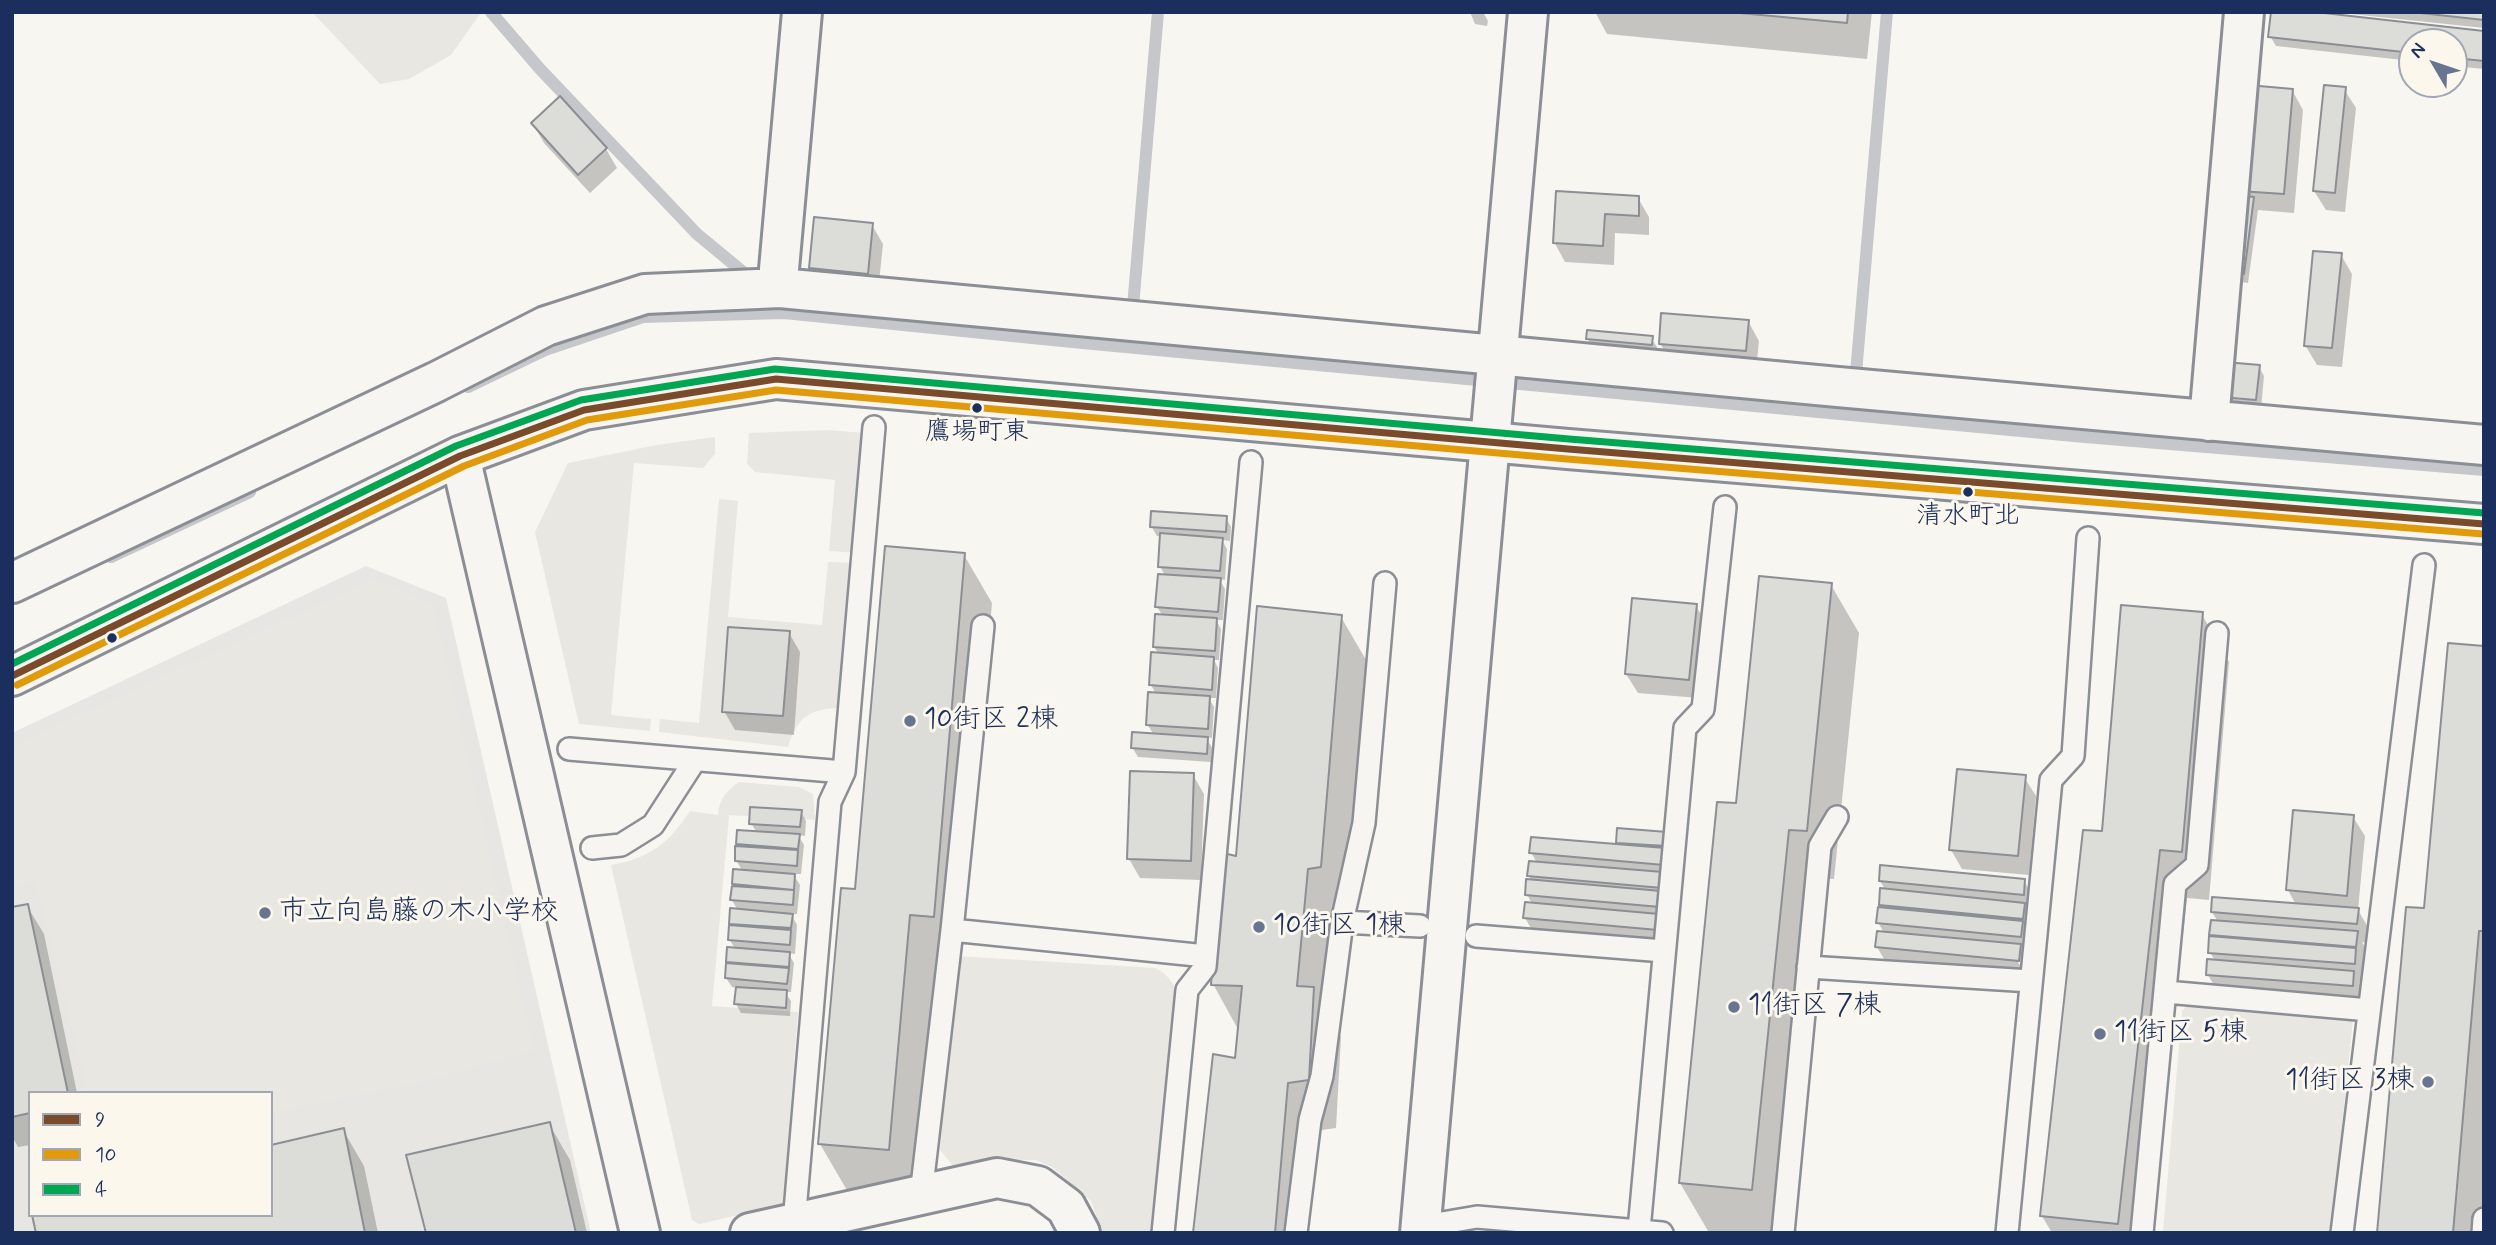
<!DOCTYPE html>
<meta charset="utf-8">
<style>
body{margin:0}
#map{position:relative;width:2496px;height:1245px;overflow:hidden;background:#f8f6f0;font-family:Mynerve,sans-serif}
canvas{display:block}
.frame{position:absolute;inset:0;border:14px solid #1b2f5e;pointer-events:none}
.legend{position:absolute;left:28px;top:1091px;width:245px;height:126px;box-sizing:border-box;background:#fbf7ec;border:2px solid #a1a7b3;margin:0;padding:9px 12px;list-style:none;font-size:21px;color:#1b2f5e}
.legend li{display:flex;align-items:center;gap:14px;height:35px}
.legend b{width:35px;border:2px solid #a1a7b3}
.north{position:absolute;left:2398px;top:28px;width:70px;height:70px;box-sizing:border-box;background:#fbf7ec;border:2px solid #a1a7b3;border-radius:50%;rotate:309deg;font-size:19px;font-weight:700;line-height:28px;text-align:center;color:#1b2f5e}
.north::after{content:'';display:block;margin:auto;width:24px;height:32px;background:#687591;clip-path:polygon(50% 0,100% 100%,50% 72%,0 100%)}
</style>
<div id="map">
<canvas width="2496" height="1245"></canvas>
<div class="frame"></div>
<ul class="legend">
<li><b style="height:9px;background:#7a4b2a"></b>9</li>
<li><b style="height:9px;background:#e19a09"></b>10</li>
<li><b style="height:9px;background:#00a651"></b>4</li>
</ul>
<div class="north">N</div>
</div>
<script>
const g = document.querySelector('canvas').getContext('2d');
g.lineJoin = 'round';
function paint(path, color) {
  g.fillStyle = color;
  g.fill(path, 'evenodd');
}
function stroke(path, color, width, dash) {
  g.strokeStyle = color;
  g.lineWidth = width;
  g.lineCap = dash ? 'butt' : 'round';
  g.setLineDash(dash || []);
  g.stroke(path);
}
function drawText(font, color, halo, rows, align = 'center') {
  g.font = font + ' Mynerve,"Klee One",sans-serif';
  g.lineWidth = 6;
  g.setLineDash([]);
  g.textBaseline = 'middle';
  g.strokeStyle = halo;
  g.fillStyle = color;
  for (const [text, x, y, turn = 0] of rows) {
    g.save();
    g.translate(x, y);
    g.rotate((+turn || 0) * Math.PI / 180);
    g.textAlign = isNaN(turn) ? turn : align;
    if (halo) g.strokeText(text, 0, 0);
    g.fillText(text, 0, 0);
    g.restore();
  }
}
const built = new Path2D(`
 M366,566L446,598L591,1233H12V733ZM30,1093H271V1215H30Z`);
const green = new Path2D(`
 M312,12H478L480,14L451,55L409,79L380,84Z
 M827,430L865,433L857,553L829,551L835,480L755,472L747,464L749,433Z
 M715,437V454L703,468L634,463L611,715L651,719L650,731L579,724L535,532L568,463L657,445Z
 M719,499L738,501L728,617L822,625L828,562L857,563L843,708C811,708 797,716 788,747L659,732L660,719L699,723Z
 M375,579L434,607L534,1050L429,1080L271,1113V1093H88L35,880L12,887V746Z
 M739,782L799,787L813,794L815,820L801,819L802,809L750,806L748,816L726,815L729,816L712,1006L798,1012L783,1205L699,1224L692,1220L611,865C650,858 668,844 690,811L718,815C719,799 726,791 739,782Z
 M956,956L1156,968C1168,975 1173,982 1178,994L1157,1233H1103L1091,1201L1052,1167L1036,1160H987L953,1166L940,1150Z
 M2192,1000L2353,1019L2331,1233L2163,1232L2182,1011Z`);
const shadow = new Path2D(`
 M1470,12H1483L1488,21L1487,26L1475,24Z
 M1595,12H1872L1867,59L1607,34Z
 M2332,12H2484V28Z
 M2484,33V69L2454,66V42H2412V61L2276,46L2270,36Z
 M2344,89L2356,108L2345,212L2326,210L2314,191Z
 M2292,90L2303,110L2294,213L2258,210L2248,283L2234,281L2238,197Z
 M560,99L606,149L617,168L590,193L544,143L533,124Z
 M1557,193L1638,198L1649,217V235L1615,233L1614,265L1565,262L1554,242Z
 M872,225L883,244L878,292L822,286L811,267Z
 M2341,255L2352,274L2342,367L2317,365L2305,345Z
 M1748,321L1759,341L1756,370L1671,363L1660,343Z
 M1651,338L1657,347L1656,353L1593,348L1588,339Z
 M2259,367L2264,376L2261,409L2228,406L2223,396Z
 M1226,518L1231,527L1230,541L1222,540L1227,549L1225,580L1219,579L1225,589L1223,620H1216L1221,629L1219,660H1214L1218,668L1216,698H1209L1214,707L1212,738L1206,737L1212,748L1211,762L1138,757L1132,747L1154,735L1147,724L1156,694L1151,685L1159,654L1154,647L1163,616L1157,607L1165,576L1160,566L1162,536H1157L1151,526Z
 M964,555L992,603L961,965L937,963L917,1198L848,1192L820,1144L857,891Z
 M1831,585L1859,633L1834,879L1816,878L1780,1233L1708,1231L1680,1183L1737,805Z
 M1696,606L1707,625L1699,698L1638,693L1626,674Z
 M2201,613L2229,662L2209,900L2187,898L2150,1233H2052L2042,1216L2103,833Z
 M1341,617L1369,665L1348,915L1326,1012L1341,1037L1336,1128L1315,1131L1307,1233H1195L1236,1060L1239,1031L1213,984L1237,858Z
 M789,633L800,652L794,735L735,730L724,711Z
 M2484,648V1233H2379L2426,910Z
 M1193,775L1204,794L1201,880L1140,878L1129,859Z
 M2024,777L2036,796L2029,875L1962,869L1951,850Z
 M801,812L806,821L805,836L798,835L804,845L801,874H793L800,885L797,914H791L797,925L795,954L788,953L794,963L791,992H785L791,1001L790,1016L741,1013L736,1004L737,988L732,987L726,978L729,949H735L730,940L732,910L738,911L732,900L734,871L743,872L736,860L739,831L757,833L751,823Z
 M2353,817L2365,836L2358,910L2369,929L2368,943L2362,942L2368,952L2366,983L2359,982L2364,991L2363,1005L2219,994L2208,975L2215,961L2210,952L2212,921L2218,922L2212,912L2296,905L2288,890Z
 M1666,834L1669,949L1536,937L1525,918L1532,904L1527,894L1532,881L1529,876L1537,863L1531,852L1620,846L1618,842Z
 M1880,881H2024L2035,900L2030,976L2022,962H2018L2028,979L1888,966L1877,947L1884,933L1878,922L1883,909L1880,905L1886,891Z
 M12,904L15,909L27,906L44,934L77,1093H30V1145L18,1147L12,1136Z
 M549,1124L570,1160L587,1233H428Z
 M343,1130L364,1166L378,1233H38L271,1215Z`);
const stream = new Path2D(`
 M491,12L540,69L697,234L743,272
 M1132,319L1158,12
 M1855,385L1887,12
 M468,387L545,350L643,317L784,313L1072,342L2085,437L2484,470
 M111,557L250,492`);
const building = new Path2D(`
 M1729,12H1848L1847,23Z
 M2271,12H2315L2484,31V61L2454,58V42H2412V53L2268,37Z
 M2411,12H2484V20Z
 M2248,85L2293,89L2284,194L2239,191Z
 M2324,85L2346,87L2335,193L2313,191Z
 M560,96L607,148L578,175L531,123Z
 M1556,191L1639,196V216L1605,214L1603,246L1553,243Z
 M2236,195L2254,197L2244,274L2227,272Z
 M814,217L873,223L868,274L809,268Z
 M2313,251L2342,253L2332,348L2304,346Z
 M1661,313L1749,320L1746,351L1659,344Z
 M1587,330L1653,336L1652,345L1586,339Z
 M2225,362L2260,365L2256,400L2221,397Z
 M1151,511L1227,516L1226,532L1150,527Z
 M1160,533L1223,538L1220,571L1158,567Z
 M885,546L965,553L934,917L910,915L889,1150L818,1144L841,888L855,889Z
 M1158,574L1221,578L1218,612L1155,607Z
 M1759,576L1832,583L1807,831L1789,830L1752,1190L1679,1183L1717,802L1736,803Z
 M1632,598L1697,604L1689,680L1625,674Z
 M2121,605L2203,612L2182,852L2160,850L2118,1224L2040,1216L2083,830L2102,831Z
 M1257,606L1342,615L1321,867L1308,869L1297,986L1314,987L1309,1080L1288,1083L1275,1233H1193L1213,1054L1235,1058L1242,986L1211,985L1219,852L1236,856Z
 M1155,614L1217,618L1215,651L1153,647Z
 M728,627L790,631L783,716L722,712Z
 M2448,643L2484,646V931H2479L2453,1233H2377L2406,907L2424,908Z
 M1151,652L1214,657L1212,690L1149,685Z
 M1148,692L1210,696L1208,729L1146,725Z
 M1132,732L1208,737L1207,754L1131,748Z
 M1957,769L2026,775L2018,856L1949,850Z
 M1130,771L1194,773L1191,861L1127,859Z
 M750,807L802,810L800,827L749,824Z
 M2293,810L2354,815L2347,896L2286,890Z
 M1617,828L1667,832L1666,846L1616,843Z
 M737,830L800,834L798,849L736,844Z
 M1531,837L1665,848L1664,865L1529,853Z
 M735,846L798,850L797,866L735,861Z
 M1529,861L1663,872L1662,888L1527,876Z
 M1880,865L2025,879L2024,895L1879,881Z
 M733,869L795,874L794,890L732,884Z
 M1526,879L1661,891L1660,907L1525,895Z
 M732,886L794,890L793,905L730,900Z
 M1880,888L2025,903L2023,919L1879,905Z
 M2212,897L2359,908L2357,924L2211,912Z
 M1525,902L1659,914L1658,930L1523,918Z
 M28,904L68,1093H30V1113L12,1117V907Z
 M1878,907L2023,921L2021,937L1876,923Z
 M730,908L793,914L791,928L729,924Z
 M2211,920L2358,931L2356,947L2209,935Z
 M729,925L791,930L790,945L728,940Z
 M1877,931L2021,944L2019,961L1875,947Z
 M2209,936L2356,948L2355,964L2208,953Z
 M727,947L790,952L789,967L726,962Z
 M2207,959L2354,971L2353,986L2206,975Z
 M726,963L789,968L787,984L725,978Z
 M736,987L787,990L786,1008L734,1004Z
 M550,1122L576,1233H426L406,1155Z
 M344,1128L365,1233H36L32,1215H271V1145Z`);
const service = new Path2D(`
 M569,749L844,772
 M592,848L621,845L653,825L695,760
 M1342,922L1420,926
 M952,930L1206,956
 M1476,936L1664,951
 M1808,967L2031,981
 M2166,992L2369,1010
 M921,1195L952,930L983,626
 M1421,1221L1442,1223L1477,1217L1662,1233
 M794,1223L830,802L844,772L874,427
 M1639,1230L1685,728L1703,709L1725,507
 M1163,1233L1187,990L1205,967L1251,462
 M1296,1233L1310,1120L1322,1076L1342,922L1364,823L1385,583
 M1783,1233L1820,846L1837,817
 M2007,1233L2051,780L2073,756L2088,538
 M2142,1233L2175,884L2197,865L2217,633
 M2342,1233L2424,565
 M2483,1233L2484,1219`);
const minor = new Path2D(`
 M780,288L779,269L802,12
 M2209,421L2244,12
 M12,583L436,382L546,326L645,294L780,288L1838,387L2484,445
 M750,1233L997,1178L1038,1186L1066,1207L1080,1233
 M1420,1233L1528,12`);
const tertiary = new Path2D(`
 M460,456L640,1233
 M12,676L460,456L584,410L776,379L1568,449L2484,524`);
const bus1 = new Path2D(`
 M12,676L460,456L584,410L776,379L1568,449L2484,524`);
const bus2 = new Path2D(`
 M17,685L464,466L587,420L776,390L1567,459L2483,534`);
const bus3 = new Path2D(`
 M12,664L456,446L581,400L775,369L1569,439L2484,513`);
const markers = [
 [977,408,6,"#1b2f5e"],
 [1968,492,6,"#1b2f5e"],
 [112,638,6,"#1b2f5e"],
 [910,721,7,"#687591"],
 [265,913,7,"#687591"],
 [1259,927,7,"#687591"],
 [1734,1007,7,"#687591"],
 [2100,1034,7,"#687591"],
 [2428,1082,7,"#687591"]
];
const busNames = [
 ["鷹場町東",977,434],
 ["清水町北",1968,518]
];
const poiNames = [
 ["10街区 2棟",924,721],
 ["市立向島藤の木小学校",279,913],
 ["10街区 1棟",1273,927],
 ["11街区 7棟",1748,1007],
 ["11街区 5棟",2114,1034],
 ["11街区 3棟",2414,1082,"right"]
];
paint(built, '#e7e6e2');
paint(green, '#e8e7e2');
paint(shadow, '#0003');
stroke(stream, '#c5c7cb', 12);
paint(building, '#dcdcd9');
stroke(building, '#8b8e94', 2);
stroke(service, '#8b8e94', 26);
stroke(minor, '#8b8e94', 44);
stroke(tertiary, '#8b8e94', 44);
stroke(service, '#f6f5f1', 21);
stroke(minor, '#f6f5f1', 38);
stroke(tertiary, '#f6f5f1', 38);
stroke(bus1, '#7a4b2a', 7);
stroke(bus2, '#e19a09', 7);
stroke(bus3, '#00a651', 7);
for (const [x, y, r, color] of markers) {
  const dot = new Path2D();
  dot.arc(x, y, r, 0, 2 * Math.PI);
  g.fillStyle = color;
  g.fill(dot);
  stroke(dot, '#fbf7ec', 2.5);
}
drawText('26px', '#1b2f5e', '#fbf7ec', busNames);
drawText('28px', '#1b2f5e', '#fbf7ec', poiNames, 'left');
</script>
